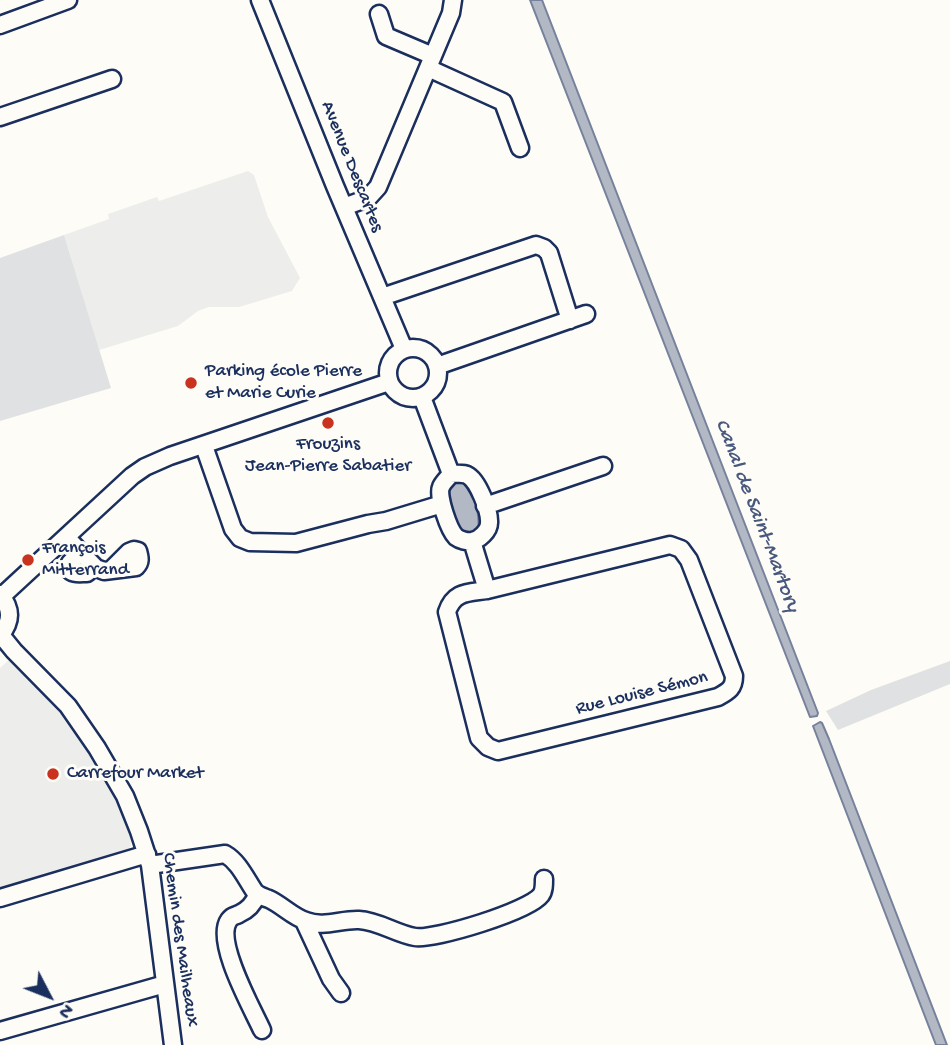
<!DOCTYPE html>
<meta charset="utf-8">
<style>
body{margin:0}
#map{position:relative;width:950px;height:1045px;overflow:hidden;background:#fdfcf7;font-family:"Gochi Hand",sans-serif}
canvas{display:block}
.north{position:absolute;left:14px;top:961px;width:70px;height:70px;-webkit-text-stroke:5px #fdfcf7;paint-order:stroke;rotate:132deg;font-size:19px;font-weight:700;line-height:28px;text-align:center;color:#1b2f5e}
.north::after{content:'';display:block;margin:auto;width:24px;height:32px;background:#1b2f5e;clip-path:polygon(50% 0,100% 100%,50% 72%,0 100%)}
</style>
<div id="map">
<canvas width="950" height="1045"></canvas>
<div class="north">N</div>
</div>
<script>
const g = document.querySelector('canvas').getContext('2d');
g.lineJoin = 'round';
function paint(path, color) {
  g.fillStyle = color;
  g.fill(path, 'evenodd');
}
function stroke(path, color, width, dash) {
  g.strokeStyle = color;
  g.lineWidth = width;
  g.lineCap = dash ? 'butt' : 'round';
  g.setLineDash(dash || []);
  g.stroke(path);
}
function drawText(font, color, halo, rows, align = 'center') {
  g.font = font + ' "Gochi Hand",sans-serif';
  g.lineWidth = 6;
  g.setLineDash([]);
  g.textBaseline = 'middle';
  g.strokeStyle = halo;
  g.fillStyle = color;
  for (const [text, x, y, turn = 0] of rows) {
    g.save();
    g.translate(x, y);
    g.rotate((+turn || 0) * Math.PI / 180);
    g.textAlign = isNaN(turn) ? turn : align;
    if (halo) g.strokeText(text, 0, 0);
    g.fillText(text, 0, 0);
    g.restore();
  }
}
const built = new Path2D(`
 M248,171L254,175L268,217L300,278L292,291L239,307H209L198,311L178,326L99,350L64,235L109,219L108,214L157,197L159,201Z
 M12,657L57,705L84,740L107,780L130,834L131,846L122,856L0,890V668Z`);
const green = new Path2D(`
 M64,235L111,388L0,421V258Z
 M950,661V684L838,730L826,711L871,690Z`);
const water = new Path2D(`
 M530,0H542L818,713L817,716L810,717Z
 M457,482C462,482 463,481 467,485C475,491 480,519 478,529C461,541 458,525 453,511C452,507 448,500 448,495C448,489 452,485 457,482Z
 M820,722L822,723L829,739L947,1045H936L813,726Z`);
const minor = new Path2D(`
 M260,0L335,186L404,349
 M379,14L386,36L433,56
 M0,25L68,0
 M428,68L503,102L520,148
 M0,117L112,79
 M344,207L368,198L378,187L451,13L453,0
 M382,297L536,245L544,248L549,253L570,320
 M388 373a25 25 0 1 1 50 0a25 25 0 1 1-50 0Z
 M437,366L586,314
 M422,397L451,474
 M204,446L233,529L240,538L250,542L296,543L368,524L386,521L442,504
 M451,474C456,474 463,473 467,475C478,480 490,512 489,523C489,531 479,540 472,541C467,542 460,540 456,537C449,530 437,496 441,487C443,482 448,478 451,474Z
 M485,506L603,466
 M66,537L96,568L104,571L136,567C141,562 140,558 138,551L134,550L129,552L111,570
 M472,541L487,590C468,593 454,591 447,612L479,738L488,747L498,751L718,697C729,691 734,688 734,676L689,560L681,549L670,545L487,590
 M80,553L70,563L68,568C72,575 80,573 87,573L94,567
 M0,594C12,609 12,621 0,636
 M2,596L132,476L145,467L170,456L389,382
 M1,635L14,651L68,706L97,748L125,796L139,831L150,865L173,1045
 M150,865L225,854C239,862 246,879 255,892C259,896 263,897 269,899C282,905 293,917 306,921C324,928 341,919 359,920C379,921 396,934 415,937C435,940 529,911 541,895C544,891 544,885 544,879
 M257,895C254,903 248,910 239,914C233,917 233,915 229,920C214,941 252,1008 262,1030
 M0,898L147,854
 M304,921L331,979L341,993
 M0,1031L165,984`);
const markers = [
 [191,383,7,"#c8321e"],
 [328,423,7,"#c8321e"],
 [28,560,7,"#c8321e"],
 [53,774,7,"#c8321e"]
];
const streetNames = [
 ["Avenue Descartes",351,167,68],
 ["Rue Louise Sémon",642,694,-14],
 ["Chemin des Mailheaux",179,940,82]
];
const poiNames = [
 ["Parking école Pierre",205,372],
 ["et Marie Curie",205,394],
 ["Frouzins",328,445,"center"],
 ["Jean-Pierre Sabatier",328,467,"center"],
 ["François",42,549],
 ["Mitterrand",42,571],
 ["Carrefour Market",67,774]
];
const waterNames = [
 ["Canal de Saint-Martory",756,516,69]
];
paint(built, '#edeeec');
paint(green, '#e0e1e3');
paint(water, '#b3b8c5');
stroke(water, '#76819c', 2);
stroke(minor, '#1b2f5e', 21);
stroke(minor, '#fdfcf7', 16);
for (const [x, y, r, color] of markers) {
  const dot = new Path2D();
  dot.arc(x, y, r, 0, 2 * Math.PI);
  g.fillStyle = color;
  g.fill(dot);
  stroke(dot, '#fdfcf7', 2.5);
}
drawText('19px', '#1b2f5e', '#fdfcf7', streetNames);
drawText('19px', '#1b2f5e', '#fdfcf7', poiNames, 'left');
drawText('italic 21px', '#49587d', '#fdfcf7', waterNames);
</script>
